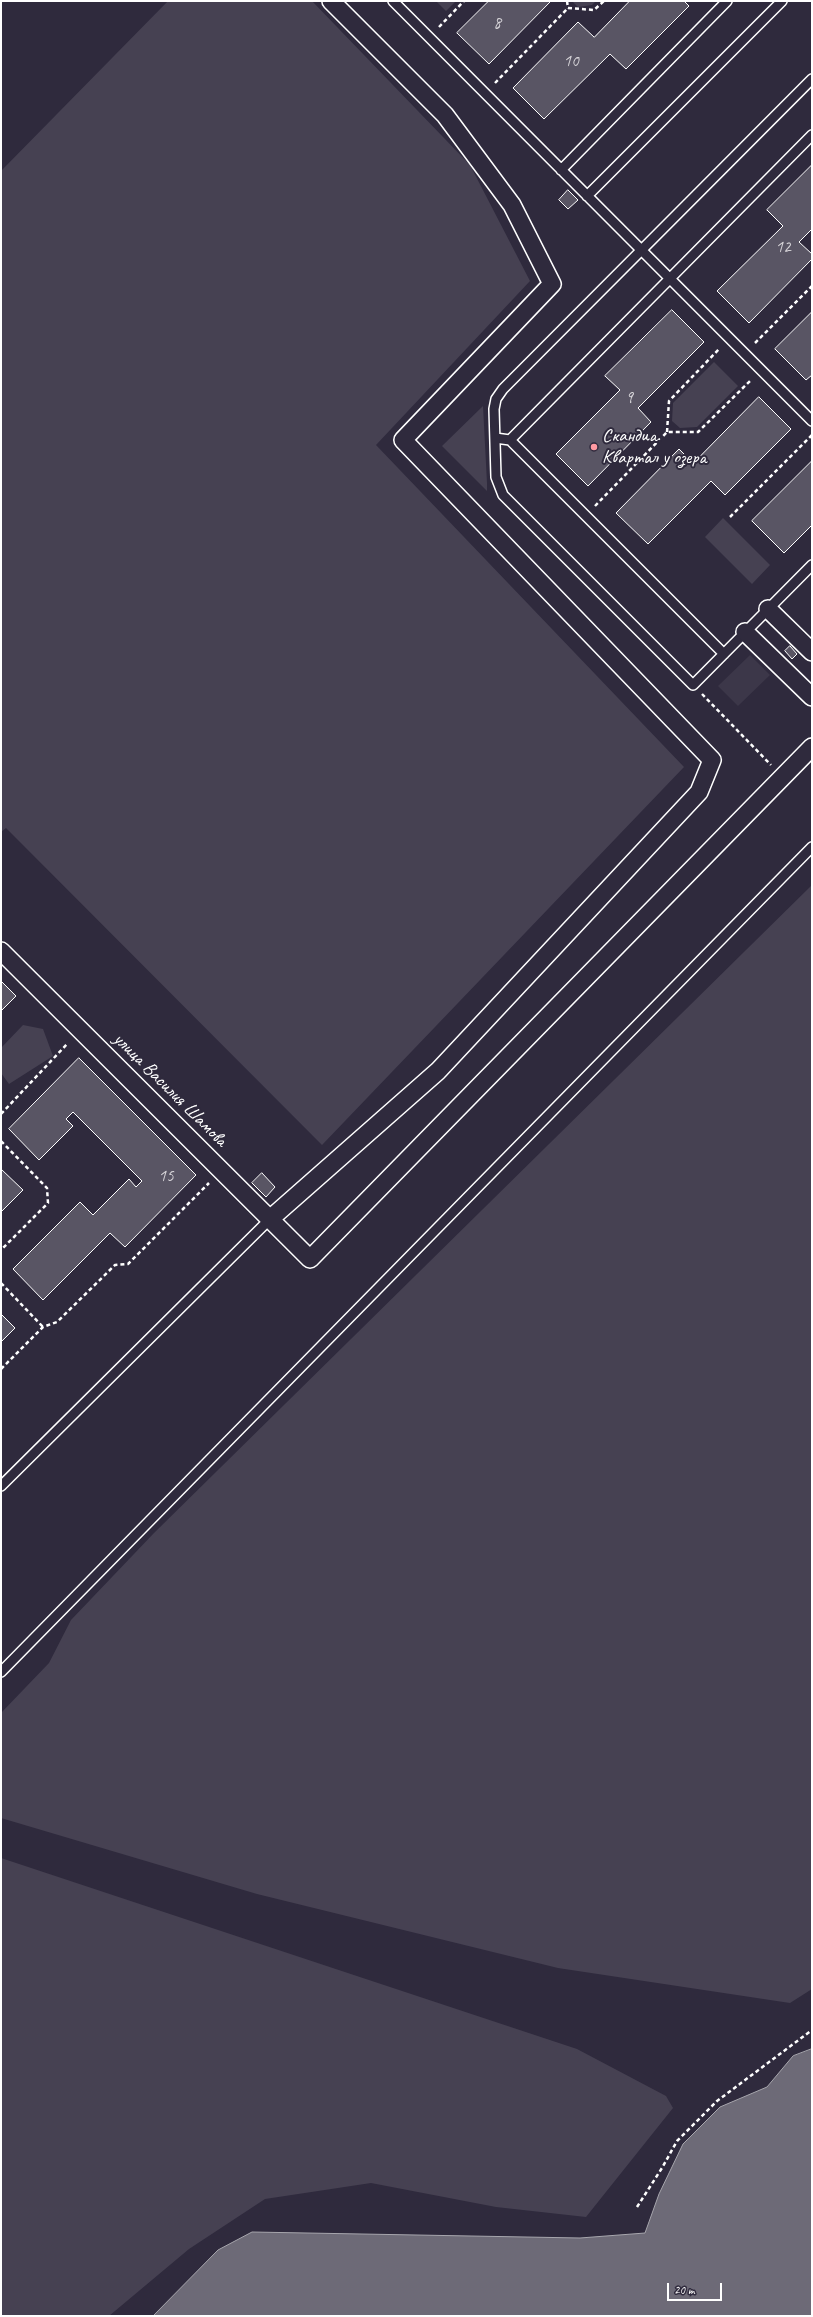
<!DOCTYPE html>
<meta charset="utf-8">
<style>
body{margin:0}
#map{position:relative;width:813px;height:2317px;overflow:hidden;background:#2f2a3d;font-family:Caveat,sans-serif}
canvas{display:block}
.frame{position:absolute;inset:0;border:2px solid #fff;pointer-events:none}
.scale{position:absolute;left:667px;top:2283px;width:55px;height:18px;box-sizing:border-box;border:2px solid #fff;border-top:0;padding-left:5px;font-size:12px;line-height:14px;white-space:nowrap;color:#fff;-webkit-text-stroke:3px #2f2a3d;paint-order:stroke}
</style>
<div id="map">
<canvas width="813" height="2317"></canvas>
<div class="frame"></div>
<div class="scale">20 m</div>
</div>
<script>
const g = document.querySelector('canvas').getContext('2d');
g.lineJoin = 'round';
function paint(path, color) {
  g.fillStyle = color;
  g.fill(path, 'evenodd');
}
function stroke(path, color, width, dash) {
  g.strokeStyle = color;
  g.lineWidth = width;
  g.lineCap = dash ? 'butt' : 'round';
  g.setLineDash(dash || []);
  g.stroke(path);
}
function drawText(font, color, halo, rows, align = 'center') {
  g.font = font + ' Caveat,sans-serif';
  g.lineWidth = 4;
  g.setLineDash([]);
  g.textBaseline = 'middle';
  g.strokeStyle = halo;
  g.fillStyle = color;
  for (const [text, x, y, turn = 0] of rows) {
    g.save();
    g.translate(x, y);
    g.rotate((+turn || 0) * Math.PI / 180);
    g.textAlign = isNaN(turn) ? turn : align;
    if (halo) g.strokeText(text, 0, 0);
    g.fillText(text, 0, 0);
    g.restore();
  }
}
const built = new Path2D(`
 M750,655L770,675L738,706L718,686Z`);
const green = new Path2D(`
 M168,1H312L470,165L530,281L376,445L684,767L322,1145L6,828L1,832V171Z
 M436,1H456L446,11Z
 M572,1H596L592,5L578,7Z
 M714,362L738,386L697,427L680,428L672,421L673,403Z
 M483,406L487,483V491L442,446Z
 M723,518L770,565L752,584L705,537Z
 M812,885V1989L790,2003L558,1968L257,1894L1,1818V1713L49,1663L71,1620L154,1533Z
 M23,1025L43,1029L53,1056L9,1084L1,1073V1048Z
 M1,1858L577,2049L666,2096L673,2108L586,2217L496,2207L371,2183L265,2199L189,2249L109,2316H1Z`);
const water = new Path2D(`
 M812,2049V2316H153L218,2250L252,2232L580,2238L645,2233L659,2194L683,2144L720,2107L767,2087L793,2056Z`);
const building = new Path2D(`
 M489,1H551L489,64L457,33Z
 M630,1H684L689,6L626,69L610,54L544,119L513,88L578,22L594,37Z
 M812,165V229L799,242L812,254V259L749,323L717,291L783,226L767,210Z
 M568,190L578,200L568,209L559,200Z
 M672,310L704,342L638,408L651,422L588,486L556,454L620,390L605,376Z
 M812,312V375L806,380L775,349Z
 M759,397L791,429L725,495L711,481L648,544L616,513L679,449L693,463Z
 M812,461V525L784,553L752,521Z
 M790,646L797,654L792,659L785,651Z
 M1,981L16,996L1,1011Z
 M79,1058L196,1175L125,1247L110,1233L43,1300L13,1269L80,1202L93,1215L129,1179L136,1187L142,1181L73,1112L66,1119L73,1126L39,1160L9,1129Z
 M1,1169L23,1190L1,1212Z
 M262,1173L275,1187L266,1197L252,1183Z
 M1,1314L15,1328L1,1342Z`);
const path = new Path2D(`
 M567,1L568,8
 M568,8L594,10L604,1
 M439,27L464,1
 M495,83L568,8
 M755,343L812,286
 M667,432L669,401L720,348
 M595,506L667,432H698L751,380
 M730,517L812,435
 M702,694L771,765
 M1,1114L68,1043
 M1,1141L47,1188L48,1203L1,1250
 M1,1283L43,1327
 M1,1369L43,1327L57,1322L115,1265L128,1264L209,1183
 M637,2207L662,2168L677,2141L717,2101L812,2030`);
const service = new Path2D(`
 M393,1L812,421
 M812,79L503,389L496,399L494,409L496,477L503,495L693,685L812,565
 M561,170L727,1
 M587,196L782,1
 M495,438L510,440L724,654
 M510,440L812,135
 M1,1486L270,1219
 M1,1672L812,847`);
const minor = new Path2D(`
 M768,609L812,652
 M745,632L812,697
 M1,951L310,1259L812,747
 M270,1219L438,1071L699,792L712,760L403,440L552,284L512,205L445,115L331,1`);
const markers = [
 [594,447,4,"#ff9aa2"]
];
const numberNames = [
 ["8",497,24],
 ["10",571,62],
 ["12",783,248],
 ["9",629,399],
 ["15",166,1177]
];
const poiNames = [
 ["Скандиа.",602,436],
 ["Квартал у озера",602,458]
];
const streetNames = [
 ["улица Василия Шамова",170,1090,45]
];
paint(built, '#3c3749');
paint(green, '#464152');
paint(water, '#6d6a77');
stroke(water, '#a7a6ad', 1);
paint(building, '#595564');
stroke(building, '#fff', 1);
stroke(service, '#fff', 12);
stroke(minor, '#fff', 20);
stroke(path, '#fff', 2.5, [4, 3]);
stroke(service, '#2f2a3d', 9);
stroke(minor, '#2f2a3d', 17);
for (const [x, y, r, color] of markers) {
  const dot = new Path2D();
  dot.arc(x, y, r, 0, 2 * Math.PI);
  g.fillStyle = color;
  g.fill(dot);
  stroke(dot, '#2f2a3d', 1.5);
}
drawText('17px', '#d6d4d8', null, numberNames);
drawText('19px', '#fff', '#2f2a3d', poiNames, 'left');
drawText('19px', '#fff', '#2f2a3d', streetNames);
</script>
